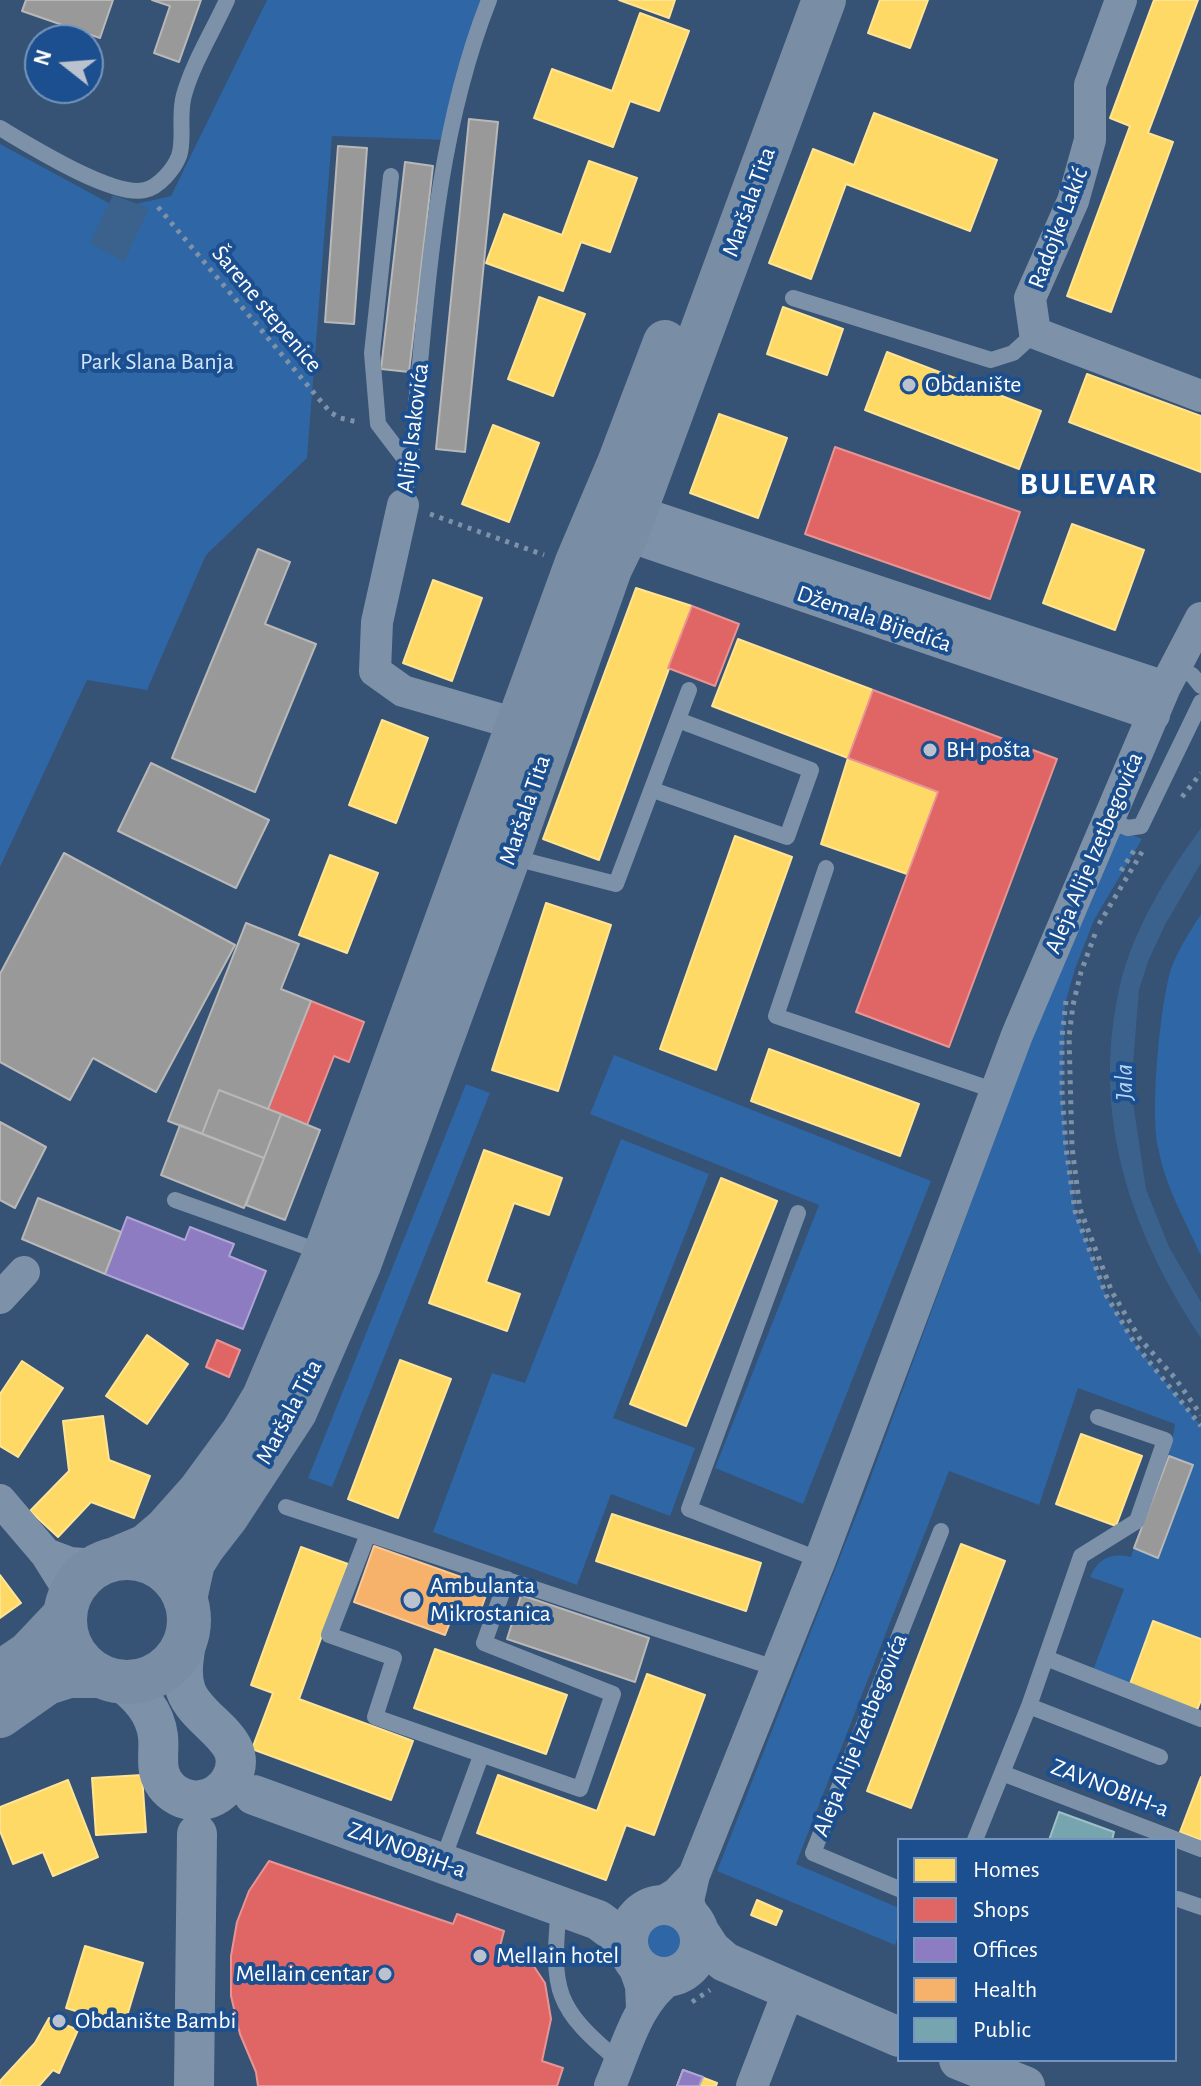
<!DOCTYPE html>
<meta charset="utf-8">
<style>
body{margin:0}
#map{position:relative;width:1201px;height:2086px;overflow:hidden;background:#365274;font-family:"Alegreya Sans",sans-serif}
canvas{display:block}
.legend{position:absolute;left:897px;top:1838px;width:280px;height:224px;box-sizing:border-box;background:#1b4f8f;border:2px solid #7695bc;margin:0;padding:10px 14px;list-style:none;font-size:24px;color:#fff}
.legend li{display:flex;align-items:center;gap:16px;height:40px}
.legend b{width:40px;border:2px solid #7695bc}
.north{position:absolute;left:24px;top:24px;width:80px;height:80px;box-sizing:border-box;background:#1b4f8f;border:2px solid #7695bc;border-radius:50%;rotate:287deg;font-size:22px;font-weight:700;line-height:32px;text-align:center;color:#fff}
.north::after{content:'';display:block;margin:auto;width:28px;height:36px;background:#b9c2ce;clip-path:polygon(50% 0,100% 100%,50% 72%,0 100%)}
</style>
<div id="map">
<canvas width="1201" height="2086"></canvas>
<ul class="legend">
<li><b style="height:22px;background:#ffd966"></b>Homes</li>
<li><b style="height:22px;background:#e06666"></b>Shops</li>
<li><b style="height:22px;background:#8e7cc3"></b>Offices</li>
<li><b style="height:22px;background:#f6b26b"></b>Health</li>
<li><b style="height:22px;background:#76a5af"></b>Public</li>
</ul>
<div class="north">N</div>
</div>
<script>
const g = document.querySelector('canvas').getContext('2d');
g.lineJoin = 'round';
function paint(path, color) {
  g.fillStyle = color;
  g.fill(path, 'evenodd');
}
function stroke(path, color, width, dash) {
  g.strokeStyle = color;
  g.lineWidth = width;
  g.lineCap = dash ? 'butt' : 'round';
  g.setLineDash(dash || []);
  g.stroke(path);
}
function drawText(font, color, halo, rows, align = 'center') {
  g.font = font + ' "Alegreya Sans",sans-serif';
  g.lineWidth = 8;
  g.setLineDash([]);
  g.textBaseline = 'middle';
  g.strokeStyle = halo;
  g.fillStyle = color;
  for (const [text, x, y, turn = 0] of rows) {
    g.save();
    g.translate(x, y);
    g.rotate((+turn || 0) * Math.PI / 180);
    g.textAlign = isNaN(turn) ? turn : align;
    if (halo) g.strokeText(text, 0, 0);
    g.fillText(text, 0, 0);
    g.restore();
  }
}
const green = new Path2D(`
 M267,0H489L448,140L332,136L307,458L206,555L147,690L87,680L0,867V144L118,208L171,196Z
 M1120,830L1142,839L1094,920L1075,969L1065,1004L1062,1092L1066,1148L1075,1211L1106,1295L1135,1344L1201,1426V1700L1195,1717L1091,1675L1124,1589L1090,1577C1099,1557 1111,1553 1131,1557L1134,1548L1158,1557L1193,1465L1169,1456L1175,1424L1078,1388L1039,1505L949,1471L796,1864L899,1908V1934L895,1945L717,1871L865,1493L1024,1058Z
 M1201,914V1256C1185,1220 1165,1186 1158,1147C1150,1110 1160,1005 1171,969C1177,951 1191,930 1201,914Z
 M614,1055L931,1181L803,1504L715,1468L819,1205L590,1114Z
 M466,1084L490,1093L332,1487L308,1478Z
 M621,1139L709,1174L613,1418L695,1448L670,1516L611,1494L577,1585L433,1532L492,1373L525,1383Z
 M643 1941a21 21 0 1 1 42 0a21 21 0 1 1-42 0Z`);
const water = new Path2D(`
 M113,195L149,208L124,262L90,243Z
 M1201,828V863L1165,925L1149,959L1139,990L1131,1089L1146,1189L1169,1247L1201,1302V1338C1130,1231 1090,1115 1120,985C1133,930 1167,874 1201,828Z`);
const homes = new Path2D(`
 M619,0H675L669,18Z
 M928,0L910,48L868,33L880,0Z
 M1154,0H1198L1148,133L1173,142L1111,312L1067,296L1130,126L1110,118Z
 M640,13L689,31L659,111L630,101L613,147L534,118L552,69L612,91Z
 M874,113L997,160L970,231L846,184L811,279L769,263L813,149L854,165Z
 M589,161L637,178L610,252L581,242L563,291L486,263L504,214L562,235Z
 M539,297L585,314L553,396L508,379Z
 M783,307L843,329L827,375L767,354Z
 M887,352L1041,411L1019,469L865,410Z
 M1087,374L1201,416V472L1069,422Z
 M719,414L787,438L758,518L690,493Z
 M493,425L539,443L509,522L462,504Z
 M1072,524L1144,550L1115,630L1043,603Z
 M433,580L482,598L452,681L403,663Z
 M636,588L692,606L599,860L543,839Z
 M738,639L873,690L848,758L712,706Z
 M382,720L428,738L396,823L349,805Z
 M848,758L938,792L907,874L821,844Z
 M735,836L792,857L716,1070L660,1049Z
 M330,855L378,873L347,953L299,935Z
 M546,903L611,925L558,1091L492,1070Z
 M769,1049L919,1104L900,1156L751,1101Z
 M484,1150L562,1178L549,1215L514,1203L486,1282L520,1294L507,1331L429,1303Z
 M721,1178L777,1201L686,1426L630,1404Z
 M147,1335L188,1364L147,1424L106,1396Z
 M400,1360L451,1379L398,1518L348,1499Z
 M22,1361L63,1388L18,1457L0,1446V1394Z
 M103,1416L109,1460L150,1476L134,1518L91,1502L58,1537L30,1511L69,1471L63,1421Z
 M1081,1434L1142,1456L1116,1526L1056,1504Z
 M612,1514L761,1563L746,1611L596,1561Z
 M961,1544L1005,1561L911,1808L867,1791Z
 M301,1547L348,1564L299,1699L413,1741L391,1800L252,1749L273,1693L251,1685Z
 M0,1575L21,1603L0,1618Z
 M1153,1621L1201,1639V1700L1197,1710L1130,1684Z
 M435,1649L567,1695L546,1754L414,1708Z
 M647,1674L705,1695L654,1835L626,1825L606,1880L477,1833L498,1775L597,1811Z
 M142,1775L146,1832L96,1835L92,1778Z
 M1201,1777V1840L1180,1832Z
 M68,1780L98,1857L53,1876L43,1852L13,1864L0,1831V1807Z
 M757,1900L782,1911L776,1925L751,1915Z
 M85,1946L143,1963L124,2026L66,2008Z
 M49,2018L78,2030L59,2073L53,2070L39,2086H0V2081L35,2043Z
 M683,2070L717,2083L716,2086H677Z`);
const shops = new Path2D(`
 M835,447L1020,512L990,599L805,534Z
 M692,606L739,624L715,686L668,668Z
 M873,690L1057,759L949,1047L856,1012L938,792L848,758Z
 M311,1001L364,1022L349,1062L334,1056L307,1125L268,1109Z
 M217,1340L240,1350L229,1377L206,1367Z
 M269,1861L453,1924L457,1914L504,1931L500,1946L533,1965L545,1983L551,2019L542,2061L563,2068L557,2086H258L256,2072L240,2034L231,1996V1956L237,1922L249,1891Z`);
const offices = new Path2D(`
 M127,1217L185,1240L190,1227L234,1244L229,1256L266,1271L243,1329L105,1274Z
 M683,2070L703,2077L699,2086H677Z`);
const health = new Path2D(`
 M374,1546L489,1587L477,1620L454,1612L445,1635L354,1602Z`);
const public = new Path2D(`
 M1059,1812L1114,1832L1112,1840H1049Z`);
const industry = new Path2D(`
 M26,0H113L100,38L22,11Z
 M152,0H201L179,62L154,53L170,6Z
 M469,119L498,122L465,452L436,449Z
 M338,146L367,148L354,324L325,322Z
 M405,162L433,166L409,372L381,369Z
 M258,549L290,562L265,624L316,644L255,792L172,758Z
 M151,763L269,820L236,888L118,831Z
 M64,853L235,945L156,1092L93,1058L70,1100L0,1062V974Z
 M246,923L299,944L281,989L311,1001L268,1109L219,1090L202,1134L168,1121Z
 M219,1090L281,1114L264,1158L202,1134Z
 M281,1114L320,1130L285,1220L246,1205Z
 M0,1122L46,1147L15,1208L0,1200Z
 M180,1125L264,1158L244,1208L161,1175Z
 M38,1198L121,1232L105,1274L22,1239Z
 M1169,1456L1193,1465L1158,1558L1134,1548Z
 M521,1595L649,1638L635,1682L507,1639Z`);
const path = new Path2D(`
 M158,207L330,412L340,418L358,422
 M430,514L544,555
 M1182,797L1201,773
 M1121,871L1135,849
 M1099,924L1145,847
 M1095,934L1081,972L1073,1005L1069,1037L1072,1147L1080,1209L1112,1292L1140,1339L1175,1378L1201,1415
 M1066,1001L1062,1037V1092L1066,1148L1075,1211L1106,1295L1135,1344L1201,1426
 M692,2002L710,1990`);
const service = new Path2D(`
 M0,128C29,145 113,198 145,190C159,187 174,169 179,156C185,139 178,116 184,95C193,63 213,31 227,0
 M391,176L372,353L378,424L410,466
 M793,298L991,360L1013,353L1035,333
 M403,505L410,466C427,310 431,147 489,0
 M1174,667L1192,675L1201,686
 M653,790L787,837L811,770L678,720
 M1108,820L1128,828L1141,826L1201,702
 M511,857L616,884L689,690
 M826,868L776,1016L996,1091
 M175,1200L324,1253
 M798,1213L689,1509L820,1560
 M286,1507L778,1669
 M368,1534L329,1635L394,1658L375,1717L580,1789L613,1694L484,1643L507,1579
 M1046,1658L1201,1719
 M1029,1706L1081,1556L1137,1521L1165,1440L1098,1417
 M1002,1773L1201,1849
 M975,1840L1029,1706L1160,1757
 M442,1862L481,1756
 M899,1889L813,1853L941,1531
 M1178,1899L1201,1907
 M559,1907C551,1992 555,2008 620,2062`);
const minor = new Path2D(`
 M1121,0L1090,85V140L1073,201L1030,298L1035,333L1201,396
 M403,505L377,622L375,671L403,691L537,730
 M617,505L1165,687
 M608,529L1154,715
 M0,1298L24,1272
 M0,1500L46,1554
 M71,1594L46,1554L70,1563L97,1565
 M656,1906L677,1893L694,1875
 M695,1922L688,1901L694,1875L820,1560L1017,1035L1165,687L1201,618
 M632,1960L641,1986L642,2008
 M610,2086C627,2047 636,2003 672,1977
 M752,2086L789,1990`);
const tertiary = new Path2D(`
 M122,1682C140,1696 155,1712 158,1736C160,1755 153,1772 168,1788C176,1797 189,1802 201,1800C213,1799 224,1791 230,1781C254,1740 198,1724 186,1691C180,1674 184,1655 187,1637
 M254,1795L598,1920L617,1934L628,1950
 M628 1941a36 36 0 1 1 72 0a36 36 0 1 1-72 0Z
 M700,1933L711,1950L725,1962L899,2037
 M959,2060L1025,2086
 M194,2086L197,1834`);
const secondary = new Path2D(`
 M65 1620a62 62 0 1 1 124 0a62 62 0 1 1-124 0Z
 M115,1559L146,1546L166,1529L199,1492L243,1432L264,1397L325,1254L577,562L619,463L665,342
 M185,1599L193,1563L203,1547L227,1516L295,1412L359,1265L509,856L610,569L626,536L824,0
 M0,1673L29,1653L65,1615
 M0,1716L47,1683L69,1676H101`);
const markers = [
 [909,385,8,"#b9c2ce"],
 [930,750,8,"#b9c2ce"],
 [412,1600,10,"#b9c2ce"],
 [480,1956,8,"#b9c2ce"],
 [385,1974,8,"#b9c2ce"],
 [59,2021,8,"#b9c2ce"]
];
const streetNames = [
 ["Maršala Tita",749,202,-70],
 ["Radojke Lakić",1058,228,-69],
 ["Šarene stepenice",267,309,50],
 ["Alije Isakovića",413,428,-83],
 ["Džemala Bijedića",874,619,19],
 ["Maršala Tita",525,810,-71],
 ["Aleja Alije Izetbegovića",1094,853,-67],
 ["Maršala Tita",289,1412,-62],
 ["Aleja Alije Izetbegovića",860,1735,-68],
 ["ZAVNOBIH-a",1110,1788,21],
 ["ZAVNOBiH-a",407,1850,20]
];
const parkNames = [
 ["Park Slana Banja",157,362]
];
const poiNames = [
 ["Obdanište",925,385],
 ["BH pošta",946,750],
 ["Ambulanta",430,1586],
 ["Mikrostanica",430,1614],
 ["Mellain hotel",496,1956],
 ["Mellain centar",369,1974,"right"],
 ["Obdanište Bambi",75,2021]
];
const waterNames = [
 ["Jala",1124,1082,-90]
];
const districtNames = [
 ["BULEVAR",1089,484]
];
paint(green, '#2f66a5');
paint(water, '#3b618d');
paint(homes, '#ffd966');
stroke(homes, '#ffe494', 2);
paint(shops, '#e06666');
stroke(shops, '#e99494', 2);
paint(offices, '#8e7cc3');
stroke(offices, '#b0a3d5', 2);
paint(health, '#f6b26b');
stroke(health, '#f9c997', 2);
paint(public, '#76a5af');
stroke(public, '#9fc0c7', 2);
paint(industry, '#999');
stroke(industry, '#b8b8b8', 2);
stroke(path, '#7d92a8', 5, [4, 6]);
stroke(service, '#7d92a8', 16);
stroke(minor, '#7d92a8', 32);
stroke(tertiary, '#7d92a8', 40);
stroke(secondary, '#798da4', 44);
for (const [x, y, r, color] of markers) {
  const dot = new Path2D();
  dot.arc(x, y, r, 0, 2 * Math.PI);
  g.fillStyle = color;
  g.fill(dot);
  stroke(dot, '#1b4f8f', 3);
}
drawText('24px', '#fff', '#1b4f8f', streetNames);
drawText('24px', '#cfe3fa', '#1b4f8f', parkNames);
drawText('24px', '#fff', '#1b4f8f', poiNames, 'left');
drawText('italic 26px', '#b5d3f5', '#1b4f8f', waterNames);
g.letterSpacing = '2px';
drawText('bold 32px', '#fff', '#1b4f8f', districtNames);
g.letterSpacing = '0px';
</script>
